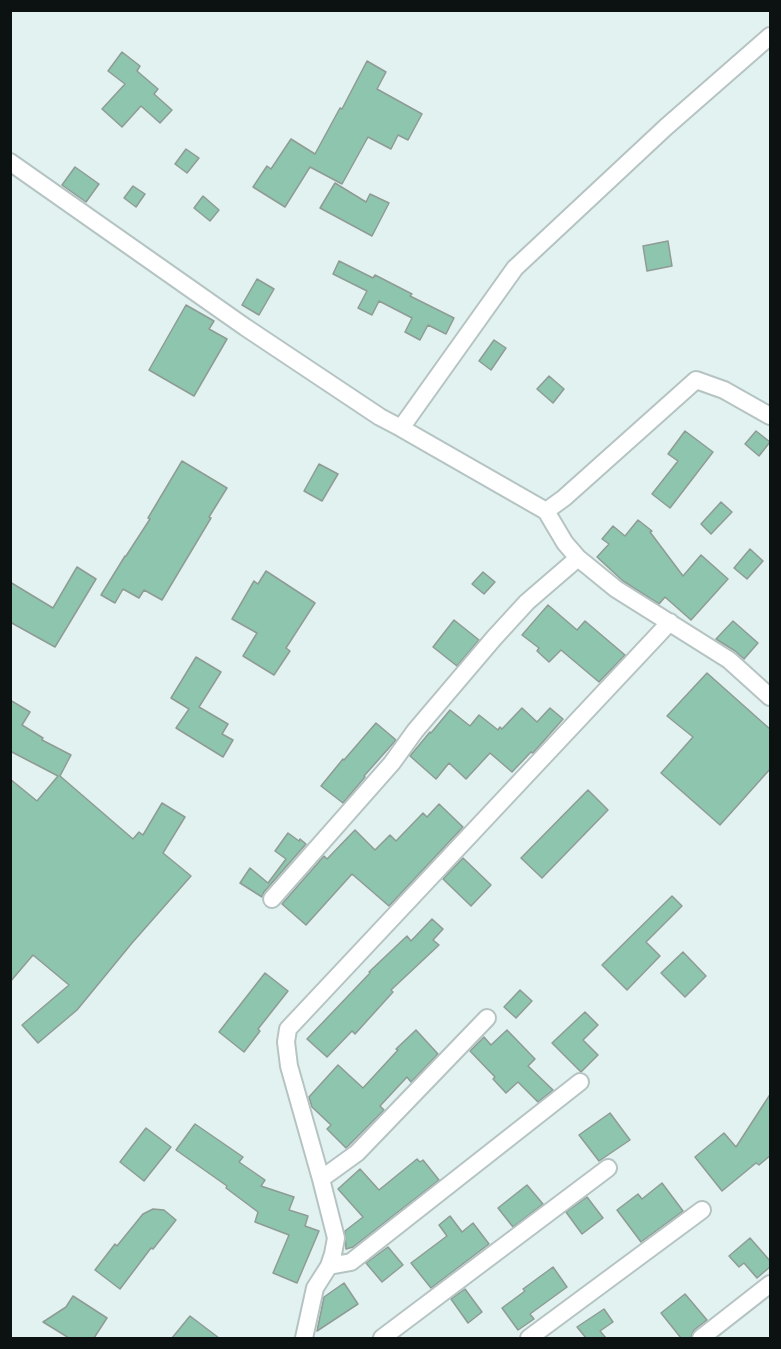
<!DOCTYPE html>
<style>
body{margin:0}
#map{position:relative;width:781px;height:1349px;overflow:hidden;background:#e2f2f0;font-family:"Work Sans",sans-serif}
canvas{display:block}
.frame{position:absolute;inset:0;border:12px solid #0c1211;pointer-events:none}
</style>
<div id="map">
<canvas width="781" height="1349"></canvas>
<div class="frame"></div>
</div>
<script>
const g = document.querySelector('canvas').getContext('2d');
g.lineJoin = 'round';
function paint(path, color) {
  g.fillStyle = color;
  g.fill(path, 'evenodd');
}
function stroke(path, color, width, dash) {
  g.strokeStyle = color;
  g.lineWidth = width;
  g.lineCap = dash ? 'butt' : 'round';
  g.setLineDash(dash || []);
  g.stroke(path);
}
const building = new Path2D(`
 M122,52L140,66L137,71L158,89L154,94L172,110L160,123L141,106L122,127L102,109L125,84L108,71Z
 M367,61L386,72L377,89L422,114L408,140L398,135L391,149L368,137L342,184L310,167L285,207L253,187L267,166L271,169L291,139L315,154L340,108L342,109Z
 M186,149L199,158L187,173L175,164Z
 M75,167L99,184L86,202L62,185Z
 M335,183L366,202L370,194L389,203L372,236L320,208Z
 M133,186L145,194L136,207L124,198Z
 M203,196L219,210L210,221L194,208Z
 M668,241L672,266L647,271L643,246Z
 M339,261L373,278L375,275L412,294L410,296L454,318L446,334L428,325L420,340L405,332L412,318L379,301L372,315L358,308L367,291L333,274Z
 M257,279L274,289L259,315L242,305Z
 M186,305L214,321L209,329L227,339L194,396L149,370Z
 M494,340L506,348L491,370L479,361Z
 M549,376L564,389L553,403L537,389Z
 M685,431L713,452L670,508L652,494L678,461L668,454Z
 M756,431L770,442L759,456L745,444Z
 M182,461L227,488L209,517L211,518L162,600L144,590L139,598L123,589L115,603L101,595L125,556H126L150,519L148,518Z
 M319,464L338,474L322,501L304,491Z
 M721,502L732,512L711,534L701,524Z
 M638,520L652,531L650,532L683,576L701,555L728,579L691,620L665,597L659,604L623,581L597,557L609,544L602,539L613,526L625,536Z
 M750,549L763,561L747,579L734,568Z
 M77,567L96,579L55,647L10,622V582L53,608Z
 M266,571L315,603L286,648L290,651L274,675L243,656L257,633L232,619L254,581L258,584Z
 M483,572L495,582L484,594L472,584Z
 M548,605L577,630L585,621L625,655L599,682L561,650L549,662L537,651L539,648L522,635Z
 M454,620L479,640L457,666L433,647Z
 M733,621L758,643L744,659L735,651L716,639Z
 M196,657L221,672L199,707L228,724L222,734L233,740L223,757L176,728L189,709L171,698Z
 M707,673L771,730V768L720,825L661,773L693,737L667,716Z
 M10,700L30,712L22,725L43,738L42,740L71,755L60,776L133,839L139,832L143,835L162,803L185,817L163,853L191,876L132,943L77,1010L38,1043L22,1025L69,985L33,955L10,982V779L37,801L58,776L10,751Z
 M522,708L537,722L550,708L563,719L533,753L531,752L512,772L490,753L466,779L449,763L436,779L410,756L430,732L431,733L450,710L470,726L479,715L498,730L500,727L502,729Z
 M376,723L396,740L364,776L365,777L343,803L321,786L343,759L344,760Z
 M588,790L608,810L542,878L521,858Z
 M439,804L463,827L389,906L352,874L306,925L282,904L324,856L327,859L355,830L375,850L390,835L396,841L423,813L427,817Z
 M288,833L299,841L300,839L306,844L264,892L262,897L240,883L250,868L268,883L286,859L275,851Z
 M463,858L491,885L471,906L443,879Z
 M672,896L682,906L646,942L660,956L627,990L602,965Z
 M432,919L443,929L433,940L439,945L391,990L393,992L355,1034L352,1031L327,1057L307,1039L370,973L369,972L407,936L411,941Z
 M683,952L706,976L685,997L661,973Z
 M265,973L288,991L258,1029L260,1031L244,1052L219,1032Z
 M520,990L532,1001L516,1018L504,1007Z
 M585,1012L598,1025L583,1040L598,1055L581,1072L552,1043Z
 M416,1030L438,1054L411,1082L407,1077L380,1106L384,1110L346,1148L327,1129L331,1125L312,1107L309,1097L338,1065L363,1088L398,1050L396,1049Z
 M507,1030L535,1059L528,1066L553,1090L538,1102L518,1082L506,1093L493,1079L495,1077L470,1051L484,1037L491,1045Z
 M771,1093V1155L759,1165L756,1163L722,1191L695,1157L724,1133L736,1147Z
 M610,1113L630,1140L599,1161L579,1135Z
 M195,1124L243,1157L239,1162L265,1180L261,1186L294,1197L289,1210L308,1216L305,1226L319,1231L297,1283L273,1273L289,1235L255,1222L258,1212L226,1188L227,1186L176,1150Z
 M146,1128L171,1147L144,1181L120,1162Z
 M417,1159L420,1162L423,1160L439,1180L353,1247L346,1249L345,1231L363,1217L338,1189L360,1169L379,1190Z
 M662,1183L683,1211L641,1242L617,1210L638,1194L642,1199Z
 M527,1185L543,1204L513,1227L498,1208Z
 M587,1197L603,1218L582,1234L566,1212Z
 M153,1209L164,1210L176,1220L153,1249L151,1248L120,1289L95,1270L115,1244L117,1246L143,1214Z
 M450,1216L462,1232L473,1223L489,1244L431,1288L411,1263L447,1236L439,1225Z
 M750,1238L771,1262V1266L757,1278L744,1263L739,1267L729,1256Z
 M388,1247L403,1265L382,1282L366,1263Z
 M553,1267L567,1287L530,1314L534,1319L518,1330L502,1308L525,1291L523,1289Z
 M344,1283L358,1304L317,1331L324,1297Z
 M465,1289L482,1312L468,1323L451,1299Z
 M685,1294L707,1320L694,1330L692,1334L691,1338H681L661,1313Z
 M73,1296L107,1318L94,1338H69L43,1322L66,1307Z
 M604,1309L613,1322L600,1331L606,1338H586L577,1327Z
 M190,1316L219,1338H172Z`);
const minor = new Path2D(`
 M10,162L245,327L380,417L401,428L546,511L564,498L696,380L724,390L770,416
 M401,428L515,268L666,127L770,36
 M546,511L565,543L578,558L616,589L729,660L770,697
 M272,899L392,763L415,731L494,638L527,602L578,558
 M321,1179L357,1153L487,1018
 M329,1266L351,1262L580,1082
 M304,1338L315,1288L329,1266L333,1254L336,1238L321,1179L289,1066L286,1042L288,1029L670,622
 M382,1338L608,1168
 M529,1338L702,1210
 M701,1338L770,1284`);
paint(building, '#8dc5ae');
stroke(building, '#8f9b95', 1.5);
stroke(minor, '#b5c4c3', 20);
stroke(minor, '#fff', 16);
</script>
